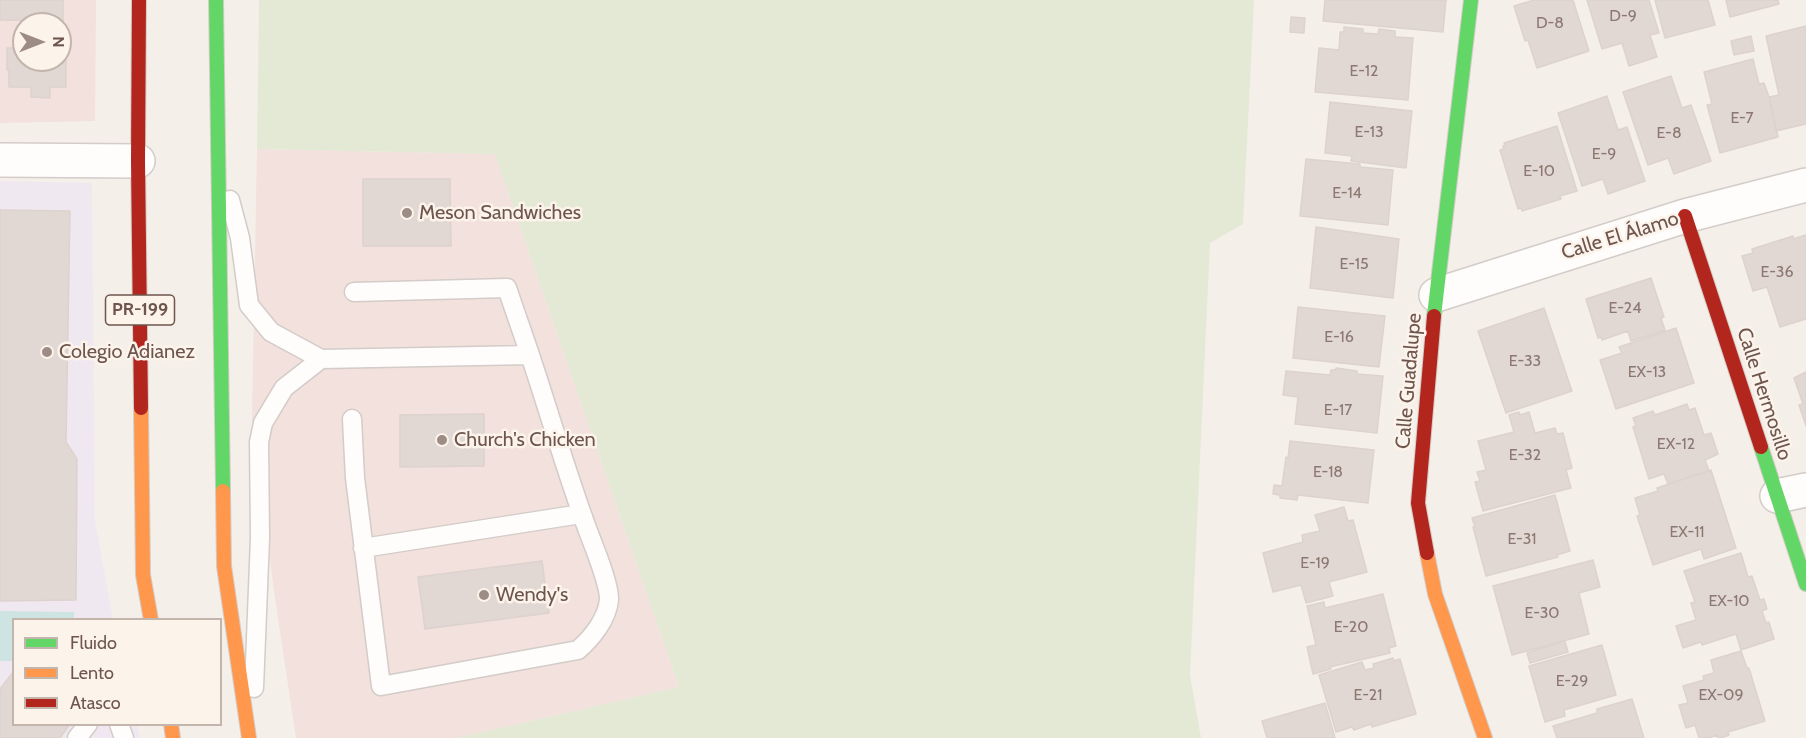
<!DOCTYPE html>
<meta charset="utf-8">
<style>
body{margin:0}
#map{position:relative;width:1806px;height:738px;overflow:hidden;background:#f5efea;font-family:Cabin,sans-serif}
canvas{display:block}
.legend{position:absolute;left:12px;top:618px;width:210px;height:108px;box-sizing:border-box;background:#fcf3eb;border:2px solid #c3b4ac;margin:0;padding:8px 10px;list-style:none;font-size:18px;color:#6e564e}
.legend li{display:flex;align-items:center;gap:12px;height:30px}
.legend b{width:30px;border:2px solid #c3b4ac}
.north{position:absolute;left:12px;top:12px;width:60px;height:60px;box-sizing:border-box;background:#fcf3eb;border:2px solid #c3b4ac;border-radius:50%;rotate:90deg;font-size:16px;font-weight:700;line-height:24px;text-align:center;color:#6e564e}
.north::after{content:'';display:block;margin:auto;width:21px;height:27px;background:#9d8c85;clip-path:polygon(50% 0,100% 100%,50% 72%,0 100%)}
</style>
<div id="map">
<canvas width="1806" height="738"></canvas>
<ul class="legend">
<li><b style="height:8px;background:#63d668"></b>Fluido</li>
<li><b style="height:8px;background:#ff974d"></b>Lento</li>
<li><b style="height:8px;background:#b3261e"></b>Atasco</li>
</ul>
<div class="north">N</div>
</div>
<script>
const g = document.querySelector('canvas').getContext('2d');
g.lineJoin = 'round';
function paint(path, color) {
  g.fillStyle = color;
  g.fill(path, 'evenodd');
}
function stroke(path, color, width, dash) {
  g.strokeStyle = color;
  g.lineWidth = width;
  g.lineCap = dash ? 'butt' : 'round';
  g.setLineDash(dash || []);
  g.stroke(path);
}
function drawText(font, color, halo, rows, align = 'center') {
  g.font = font + ' Cabin,sans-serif';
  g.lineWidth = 5;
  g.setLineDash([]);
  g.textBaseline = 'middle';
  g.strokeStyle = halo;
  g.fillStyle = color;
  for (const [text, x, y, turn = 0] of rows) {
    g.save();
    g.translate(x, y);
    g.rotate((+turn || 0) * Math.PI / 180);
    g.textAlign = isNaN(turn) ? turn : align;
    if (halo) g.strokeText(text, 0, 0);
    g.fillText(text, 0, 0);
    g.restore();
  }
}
const commercial = new Path2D(`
 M0,0H96L95,121L0,123ZM24,24H60V60H24Z
 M257,149L495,154L679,687L457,738H296L275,598L252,421Z`);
const education = new Path2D(`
 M0,181L92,183L95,521L113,619L14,620V724L137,725L140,738H0Z`);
const green = new Path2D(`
 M259,0H1254L1243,224L1210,243L1190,675L1201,738H457L679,687L495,154L257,149Z`);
const water = new Path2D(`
 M0,611L74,612V619L14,620L13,661H0Z`);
const building = new Path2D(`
 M0,0H63V21L0,20Z
 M1325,0H1446L1443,32L1323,21Z
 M1534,0H1573L1589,51L1537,68L1528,40L1525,41L1514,6Z
 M1587,0H1649L1659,33L1650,35L1657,57L1629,66L1622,43L1602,49Z
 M1655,0H1708L1715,25L1665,38Z
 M1726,0H1778L1779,4L1730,17Z
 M1291,17L1305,18L1304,33L1290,32Z
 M1806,26V124L1776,131L1769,97L1779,95L1766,36Z
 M1344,27L1363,29V33L1378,34L1379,29L1395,31V37L1413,38L1408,100L1315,92L1319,48L1339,50L1340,32H1344Z
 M60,35H66V87H50V98L31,97V87H9V70H7V48H24V60H60Z
 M1751,36L1754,51L1734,55L1731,41Z
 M1753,59L1759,84L1764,83L1769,97L1778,137L1720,153L1707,105L1712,104L1704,72Z
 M1671,76L1682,108L1691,105L1711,161L1674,174L1668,158L1648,165L1623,92Z
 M1607,96L1618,130L1627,127L1645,181L1608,194L1603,179L1582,186L1558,113Z
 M1330,102L1412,111L1406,168L1351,161L1352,156L1325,153Z
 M1557,126L1577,191L1560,196L1561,199L1522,211L1521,208L1518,209L1500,150L1504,149L1503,146L1505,145L1504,143Z
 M1306,159L1360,164V167L1393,170L1388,225L1300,216Z
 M363,179H450L451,246H363Z
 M0,210L70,211L66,442L77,459L76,600L0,601Z
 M1316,227L1399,239L1393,298L1310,288Z
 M1806,235V319L1780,327L1767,287L1753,291L1742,256L1753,253L1752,249L1793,236V239Z
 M1651,278L1664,317L1661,318L1665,330L1631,341L1628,331L1602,340L1601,337L1598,338L1586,299Z
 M1298,307L1385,316L1379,367L1293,358Z
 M1544,308L1572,391L1506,413L1478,331Z
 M1676,328L1694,383L1616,409L1600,360L1622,353L1619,347Z
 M1336,368L1357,371V374L1383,376L1377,433L1295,424L1298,397L1283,395L1286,371L1330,375L1331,370H1335Z
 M1806,372V426L1799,405L1803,404L1794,378Z
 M1687,404L1689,410L1695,408L1704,435L1711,433L1718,454L1705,460L1709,471L1668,484L1664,474L1649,479L1633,427L1636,426L1633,418L1653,411L1655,415Z
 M1519,412L1520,415L1529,412L1535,433L1555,428L1557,434L1563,433L1572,468L1566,470L1571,488L1483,511L1475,482L1480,481L1477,472L1486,470L1478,441L1514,432L1509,415Z
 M484,414V466L400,467V415Z
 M1290,441L1374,450L1368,503L1298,495L1297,500L1280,498V495L1273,494L1274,485L1282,486L1286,457L1288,458Z
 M1711,470L1736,548L1704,559L1701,549L1653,565L1637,516L1640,515L1635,498L1658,491L1657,488Z
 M1555,495L1570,551L1557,555L1558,557L1486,576L1473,527H1475L1472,518Z
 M1344,507L1348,521L1353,520L1367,572L1329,582L1333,596L1306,603L1301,585L1273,592L1263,553L1303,542L1302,535L1320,531L1315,515Z
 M1741,553L1748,577L1752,576L1760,600L1764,599L1767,609L1762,611L1766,623L1769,622L1774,639L1741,650L1736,634L1702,645L1701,642L1683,648L1676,626L1696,620L1691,603L1695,602L1684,571Z
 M1593,560L1600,587L1579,593L1589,634L1512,655L1493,586Z
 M542,561L549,613L425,629L418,577Z
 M1383,594L1396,646L1389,648L1390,653L1330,667L1331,669L1313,674L1307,647L1316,645L1307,606L1324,602L1325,608Z
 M1565,641L1568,652L1530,663L1527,653Z
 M1602,645L1616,695L1564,710L1565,716L1545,722L1529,666Z
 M1741,651L1747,668H1749L1765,721L1728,732L1729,735L1721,738H1718L1717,735L1709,738H1699L1695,725L1686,728L1679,705L1688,703L1683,686L1704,680L1703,676L1714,673L1711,660Z
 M1393,658L1394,661L1400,659L1416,714L1372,727L1371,724L1354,730L1352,727L1336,732L1319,675L1362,662L1365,670L1374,668L1373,664Z
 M14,671V724H70L60,738H0V689Z
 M1632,699L1644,738H1557L1553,726L1597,713V709Z
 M1325,703L1335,738H1267L1262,721Z`);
const lane = new Path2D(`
 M230,200L240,238L249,305L271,332L321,359L284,388L263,423L259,442L260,538L254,688
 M354,292L507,288L530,355
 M321,359L530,355C548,409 564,464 583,517C589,536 610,582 609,600C607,619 592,638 578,650L381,686L355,478L352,419
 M363,548L581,514
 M119,724L124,738
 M77,738L88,724`);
const street = new Path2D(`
 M0,160L138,161
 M1436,295L1685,216L1806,185
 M1777,496L1806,490`);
const fast = new Path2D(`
 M216,0L223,491
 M1434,316L1471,0
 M1761,447L1806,584`);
const slow = new Path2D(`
 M141,408L143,575L151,620
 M223,491L224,566L249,738
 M1427,553L1435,594L1485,738
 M171,724L173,738`);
const jam = new Path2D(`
 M139,0L138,161L141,408
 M1685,216L1761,447
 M1427,553L1418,503L1434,316`);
const markers = [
 [407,213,6,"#9d8c85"],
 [47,352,6,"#9d8c85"],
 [442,440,6,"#9d8c85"],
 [484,595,6,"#9d8c85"]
];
const numberNames = [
 ["D-9",1623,16],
 ["D-8",1550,23],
 ["E-12",1364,71],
 ["E-7",1742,118],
 ["E-13",1369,132],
 ["E-8",1669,133],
 ["E-9",1604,154],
 ["E-10",1539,171],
 ["E-14",1347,193],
 ["E-15",1354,264],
 ["E-36",1777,272],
 ["E-24",1625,308],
 ["E-16",1339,337],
 ["E-33",1525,361],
 ["EX-13",1647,372],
 ["E-17",1338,410],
 ["EX-12",1676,444],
 ["E-32",1525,455],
 ["E-18",1328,472],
 ["EX-11",1687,532],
 ["E-31",1522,539],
 ["E-19",1315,563],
 ["EX-10",1729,601],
 ["E-30",1542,613],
 ["E-20",1351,627],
 ["E-29",1572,681],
 ["E-21",1368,695],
 ["EX-09",1721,695]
];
const shields = [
 [140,310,69]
];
const shieldNames = [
 ["PR-199",140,310]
];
const poiNames = [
 ["Meson Sandwiches",419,213],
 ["Colegio Adianez",59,352],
 ["Church's Chicken",454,440],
 ["Wendy's",496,595]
];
const streetNames = [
 ["Calle El Álamo",1620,236,-17],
 ["Calle Guadalupe",1409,381,-85],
 ["Calle Hermosillo",1764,394,72]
];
paint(commercial, '#f2e1dc');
paint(education, '#f0e8f0');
paint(green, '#e4e9d6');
paint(water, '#cee4e3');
paint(building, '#e1d7d3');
stroke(building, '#ddd2cd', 1.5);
stroke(lane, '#d3ccc8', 21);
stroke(street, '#d3ccc8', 36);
stroke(fast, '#d4ccc6', 16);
stroke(slow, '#d4ccc6', 16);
stroke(jam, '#d4ccc6', 16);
stroke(lane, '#fefdfc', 18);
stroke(street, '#fefdfc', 33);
stroke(fast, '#63d668', 14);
stroke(slow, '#ff974d', 14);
stroke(jam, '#b3261e', 14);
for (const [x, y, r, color] of markers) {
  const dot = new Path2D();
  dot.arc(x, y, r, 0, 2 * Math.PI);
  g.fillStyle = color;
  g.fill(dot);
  stroke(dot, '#fcf3eb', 2);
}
drawText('16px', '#8c7871', null, numberNames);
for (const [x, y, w] of shields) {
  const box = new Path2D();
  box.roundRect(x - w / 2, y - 15, w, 30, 4.5);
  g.fillStyle = '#fcf3eb';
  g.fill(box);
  stroke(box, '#6e564e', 1.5);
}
drawText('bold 18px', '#6e564e', null, shieldNames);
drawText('20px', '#6e564e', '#fcf3eb', poiNames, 'left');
drawText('20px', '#6e564e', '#fcf3eb', streetNames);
</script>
